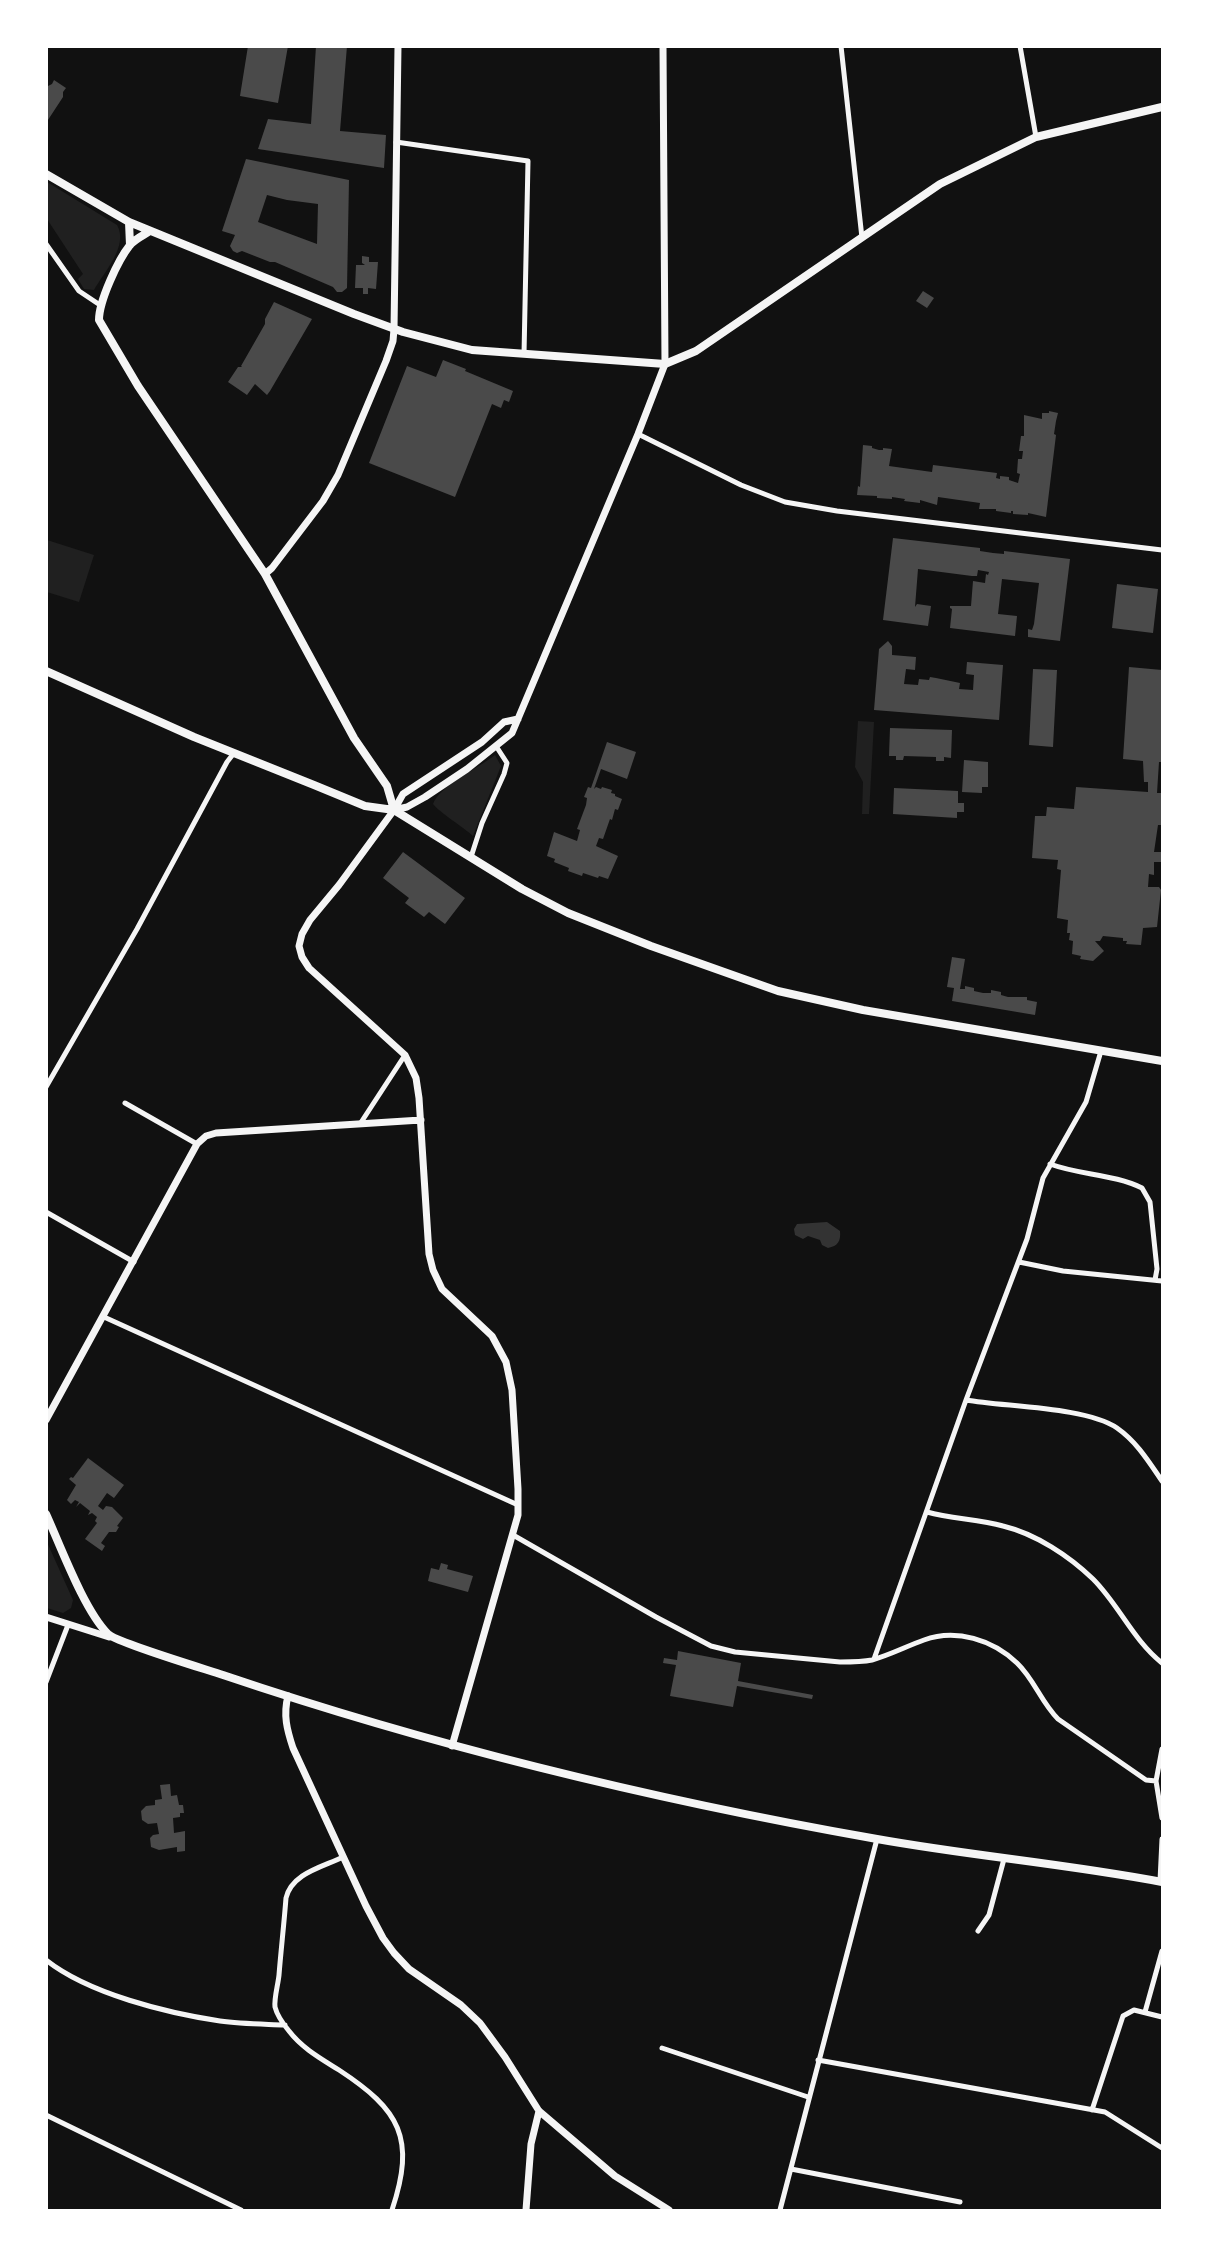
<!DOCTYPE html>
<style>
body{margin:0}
#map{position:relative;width:1209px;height:2257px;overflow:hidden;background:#111;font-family:Figtree,sans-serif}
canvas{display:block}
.frame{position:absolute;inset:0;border:48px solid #fff;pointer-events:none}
</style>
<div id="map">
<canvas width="1209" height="2257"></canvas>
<div class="frame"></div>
</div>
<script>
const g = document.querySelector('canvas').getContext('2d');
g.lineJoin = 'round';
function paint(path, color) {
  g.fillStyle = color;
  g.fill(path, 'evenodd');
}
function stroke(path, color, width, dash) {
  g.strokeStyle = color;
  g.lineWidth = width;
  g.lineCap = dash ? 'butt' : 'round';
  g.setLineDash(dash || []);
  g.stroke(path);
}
const green = new Path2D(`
 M47,182L117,225C129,246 104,272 94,290L84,289L78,279L83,274L47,219Z
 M47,540L94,555L79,602L47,592Z
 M858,721L874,722L869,814H862L863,782L855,767Z
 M495,755L501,766L473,836C463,827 439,812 433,804C440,785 479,768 495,755Z
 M46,1540L73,1600L71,1608L63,1613L47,1608Z`);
const water = new Path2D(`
 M827,1222L840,1231C841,1241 838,1246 828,1248L822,1245L820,1240L808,1236L803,1239L795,1235L794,1229L797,1224Z`);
const building = new Path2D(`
 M248,46H288L278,103L240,96Z
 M316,46H347L340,131L386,135L384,168L258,149L268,119L311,124Z
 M54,80L66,88L63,92V97L46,123V87L52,84Z
 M246,159L349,180L347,288L342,292H337L333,287L275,262H270L242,251L237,253L233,251L230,246L235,235L222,231ZM267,195L287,200L318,204L317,244L258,222Z
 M362,256L369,257V262H378L376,289L368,288V294H363V288H355L356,265H365L362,263Z
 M923,291L934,298L927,308L916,301Z
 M274,302L312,319L270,391L267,395L255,384L247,395L228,382L238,367H242L241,366L265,324V319Z
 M443,360L466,369L465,371L513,391L509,402L504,400L501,408L492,404L455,497L369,463L407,366L436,377Z
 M1049,411L1058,413L1056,421L1054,434L1056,435L1046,517L1028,513V515L1013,514V511H1011V513L996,511V509H979L980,503L938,497L937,505L920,500V503L904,501L905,499L892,497V499L877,498V496L857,495L858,486L860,487L863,445L872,446V448L879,450H883V448L892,449L889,466L932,472L933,465L997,473L996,478L1000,479V476L1009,477V480L1018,483L1020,474L1017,473L1018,459H1022L1023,451H1019L1021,436H1024V415L1042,419V413H1049Z
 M893,538L980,548V551L993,553L1004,554V551L1070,559L1060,641L1028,637V629L1032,630L1034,624L1039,583L1002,579L998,614L1017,616L1015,636L950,628L952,609L950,608V606H971L973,581L985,583L986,574L988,575L989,572L978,570L977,576H972L918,569L915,607L917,604L931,606L928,626L883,620Z
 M1117,584L1158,589L1153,633L1112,628Z
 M888,641L892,646V655L916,657L915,670L906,669L904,684L918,685L919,679L929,680L930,677L936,678L960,683L959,689L973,690L974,675L966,674L967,662L1003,665L999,720L874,710L879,649Z
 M1129,667L1162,670V762H1159L1157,793H1162V825H1158L1154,852H1162L1161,862H1154V875L1149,874L1148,887H1159L1161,890L1157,927L1143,928L1141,945L1126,944L1127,941H1123V938L1103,936L1100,941H1095L1104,951L1093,961L1080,959L1081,956L1072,954L1073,941L1069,940L1070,933H1067L1068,920L1057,918L1061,870L1057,869L1058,860L1032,858L1035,816H1046L1047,807L1074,809L1076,787L1148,792V782H1144L1143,761L1123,759Z
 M1033,669L1057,670L1053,747L1029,745Z
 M890,728L952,730L951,758L944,757V761H936V757L904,756L903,760H896V756H889Z
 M607,742L636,752L627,779L601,769L594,789L596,787L601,789L602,787L612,790L611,793L615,794V796L622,799L618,810L615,809L612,820L610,819L603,839L599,838L596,846L618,856L608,879L599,876L598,878L583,873L582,876L568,871L569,868L554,862L555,859L547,856L554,832L577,841L580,830L577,829L586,805L587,798L584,797L588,787L591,788Z
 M964,760L988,762V787H982V793L962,792Z
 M894,788L958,791V803H964V812H957V818L893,814Z
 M403,852L465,898L445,924L429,912L424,917L405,903L409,898L383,878Z
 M952,957L965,959L960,989H965V986L974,988V991L983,993H991V990L1001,992V995L1008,997H1027V1000L1037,1002L1035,1015L952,1001L954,988L947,987Z
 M88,1458L124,1485L114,1498L107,1493L98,1506L103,1510L106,1506L112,1507L123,1518L117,1526L119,1527L116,1532H109L101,1543L105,1546L102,1551L85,1539L97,1523L95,1521L97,1517L92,1513L88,1515L90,1511L80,1503L76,1507L79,1502L75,1500L71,1504L67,1500L76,1485L69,1479L71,1477L73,1478Z
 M441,1563L448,1565L447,1569L473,1576L468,1592L428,1581L431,1568L439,1570Z
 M678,1651L741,1663L738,1681L813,1695L812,1699L737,1686L733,1707L670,1696L676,1665L663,1663L664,1658L677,1660Z
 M170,1784L171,1796L177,1795L179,1805H183L184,1813H180V1817L173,1818L174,1833L185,1831V1851L177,1852V1847L159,1850L151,1847L150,1838L153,1835L159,1834L157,1823L148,1824L142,1820L141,1811L146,1806L155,1805V1800L162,1799L160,1785Z`);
const minor = new Path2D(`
 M841,46L862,238
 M1020,46L1036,137
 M396,142L528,161L524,354
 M46,244L79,291L100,305
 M638,434L741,485L785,502L837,511L1162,550
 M471,857L482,823L504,774L507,763L496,746
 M46,1087L137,929L227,762L234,753
 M125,1103L197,1144
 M360,1124L405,1055
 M1050,1164C1079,1175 1114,1174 1142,1188L1150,1202L1157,1269L1155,1280
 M46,1212L134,1262
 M1019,1262L1063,1271L1162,1281
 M104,1317L518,1505
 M966,1400C1006,1407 1086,1407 1117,1428C1137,1442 1149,1462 1162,1481
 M927,1512C951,1519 978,1519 1003,1526C1036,1534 1069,1556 1093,1579C1119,1605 1133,1640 1162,1663
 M513,1535L656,1617L711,1646L735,1652L840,1662C851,1662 862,1662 872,1660C890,1655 907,1646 924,1640C956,1628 993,1640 1017,1663C1034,1679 1041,1702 1058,1719L1146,1780L1156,1781
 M874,1659L966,1400L1027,1239L1043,1178L1086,1102L1101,1051
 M46,1682L68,1625
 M1162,1749L1156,1781L1162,1818
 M343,1857C323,1867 292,1873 286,1898C284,1924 281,1950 279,1975C278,1985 274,1998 275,2007C277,2015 284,2025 289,2031C302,2048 320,2058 339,2070C400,2110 416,2138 392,2210
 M1160,1881L1162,1839
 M978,1931L989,1915L1004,1859
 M46,1960C89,1994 167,2013 220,2021C241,2024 263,2024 285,2025
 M1145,2012L1162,1951
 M662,2048L808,2097
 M818,2060L1105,2112L1162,2148
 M1092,2110L1123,2016L1134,2010L1162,2017
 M46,2115L241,2210
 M791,2169L960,2202
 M780,2210L877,1839`);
const tertiary = new Path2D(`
 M265,574L272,568L323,501L338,475L386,361L393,341L394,329L398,46
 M394,810L407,807L425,797L467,769L512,733L638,434L665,364L663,46
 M46,1420L197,1144L206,1136L216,1133L421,1120
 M46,1617L109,1637
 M288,1696C283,1715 287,1730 293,1748L366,1906L383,1938L394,1953L409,1969L461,2005L480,2023L505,2057L539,2111L615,2176L669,2210
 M452,1746L518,1515V1489L512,1390L506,1362L492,1336L442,1289L433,1270L429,1254L419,1098L416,1078L405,1055L309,968L302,957L299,946L302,934L310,920L339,885L394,810L403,794L482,742L504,722L518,719
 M526,2210L531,2144L539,2111`);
const secondary = new Path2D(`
 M46,174L129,222L354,314L403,332L472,350L665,364L696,351L940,184L1036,137L1162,107
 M129,222L130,245
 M150,231C144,235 135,239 130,245C118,260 99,301 99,320L138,386L265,574L354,738L387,786L394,810
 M46,671L194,737L314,785L365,806L394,810L522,889L568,913L651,946L744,979L778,991L863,1010L1162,1061
 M46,1514C61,1547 84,1610 108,1634C115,1642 205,1669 223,1675C436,1747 655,1800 877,1839C972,1856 1068,1864 1162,1882`);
paint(green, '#202020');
paint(water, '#333');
paint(building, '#4a4a4a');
stroke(minor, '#f5f5f5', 5);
stroke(tertiary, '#f5f5f5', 7);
stroke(secondary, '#f5f5f5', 8);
</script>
